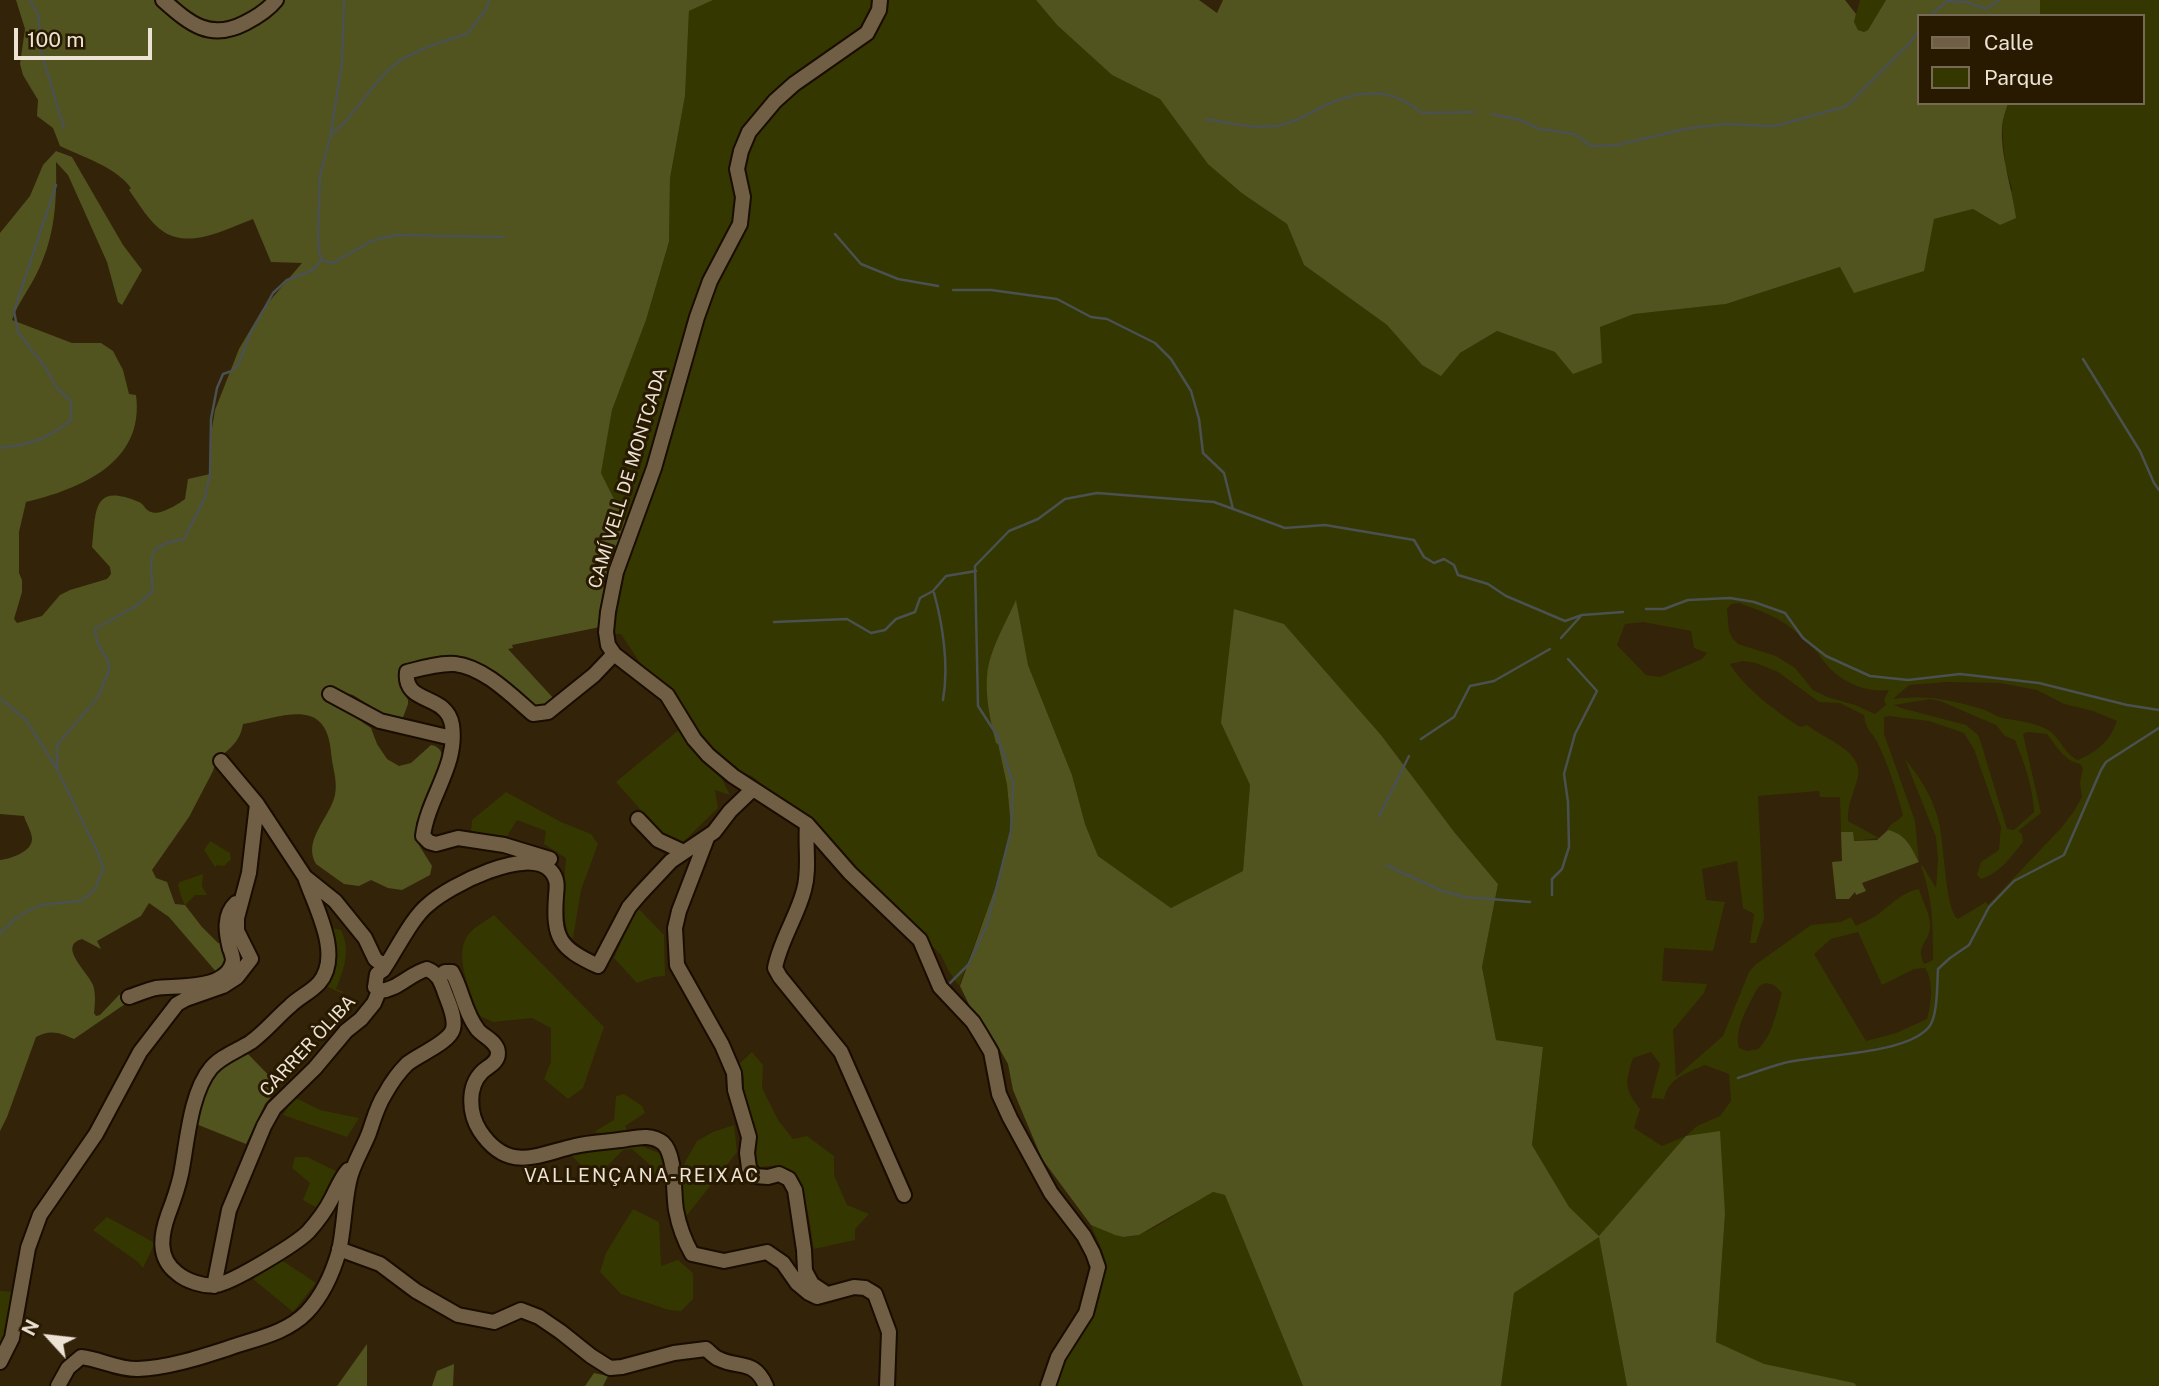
<!DOCTYPE html>
<meta charset="utf-8">
<style>
body{margin:0}
#map{position:relative;width:2159px;height:1386px;overflow:hidden;background:#322309;font-family:"Public Sans",sans-serif}
canvas{display:block}
.legend{position:absolute;left:1917px;top:14px;width:228px;height:91px;box-sizing:border-box;background:#281901;border:2px solid #776a55;margin:0;padding:9px 12px;list-style:none;font-size:21px;color:#ede3d4}
.legend li{display:flex;align-items:center;gap:14px;height:35px}
.legend b{width:35px;border:2px solid #776a55}
.north{position:absolute;left:14px;top:1302px;width:70px;height:70px;-webkit-text-stroke:5px #281901;paint-order:stroke;rotate:297deg;font-size:19px;font-weight:700;line-height:28px;text-align:center;color:#ede3d4}
.north::after{content:'';display:block;margin:auto;width:24px;height:32px;background:#ede3d4;clip-path:polygon(50% 0,100% 100%,50% 72%,0 100%)}
.scale{position:absolute;left:14px;top:28px;width:138px;height:32px;box-sizing:border-box;border:4px solid #ede3d4;border-top:0;padding-left:9px;font-size:21px;line-height:24px;white-space:nowrap;color:#ede3d4;-webkit-text-stroke:5px #281901;paint-order:stroke}
</style>
<div id="map">
<canvas width="2159" height="1386"></canvas>
<ul class="legend">
<li><b style="height:9px;background:#705f44"></b>Calle</li>
<li><b style="height:19px;background:#353700"></b>Parque</li>
</ul>
<div class="north">N</div>
<div class="scale">100 m</div>
</div>
<script>
const g = document.querySelector('canvas').getContext('2d');
g.lineJoin = 'round';
function paint(path, color) {
  g.fillStyle = color;
  g.fill(path, 'evenodd');
}
function stroke(path, color, width, dash) {
  g.strokeStyle = color;
  g.lineWidth = width;
  g.lineCap = dash ? 'butt' : 'round';
  g.setLineDash(dash || []);
  g.stroke(path);
}
function drawText(font, color, halo, rows, align = 'center') {
  g.font = font + ' "Public Sans",sans-serif';
  g.lineWidth = 6;
  g.setLineDash([]);
  g.textBaseline = 'middle';
  g.strokeStyle = halo;
  g.fillStyle = color;
  for (const [text, x, y, turn = 0] of rows) {
    g.save();
    g.translate(x, y);
    g.rotate((+turn || 0) * Math.PI / 180);
    g.textAlign = isNaN(turn) ? turn : align;
    if (halo) g.strokeText(text, 0, 0);
    g.fillText(text, 0, 0);
    g.restore();
  }
}
const green = new Path2D(`
 M713,0H1036L1057,25L1112,75L1160,99L1243,194L1287,224L1304,265L1387,325L1422,365L1460,353L1497,331L1555,352L1599,327L1634,314L1726,304L1840,267L1934,219L1973,209L2000,225L2012,189L2005,165L2002,123L2008,103H2143V16H2040V0H2159V1386H1857L1853,1383L1763,1369L1716,1342L1725,1214L1599,1236L1627,1386H1501L1514,1293L1599,1236L1569,1208L1532,1145L1543,1047L1496,1040L1482,967L1498,884L1455,833L1381,735L1284,624L1221,723L1250,785L1243,871L1171,908L1098,856L1085,824L1072,775L1028,665L1015,602L998,744L1007,785L1011,827L999,877L959,986L948,970L941,955L863,876L783,802L752,776L733,771L701,742L647,673L621,634H612L600,627L627,525L601,473L612,410L646,320L669,243L670,178L685,96L689,11ZM1739,603C1758,610 1782,618 1797,633C1803,640 1815,648 1820,656C1835,679 1861,693 1889,690L1884,700L1886,705L1875,714L1855,705L1827,697L1813,690L1795,668L1776,656L1738,644L1733,639L1729,631L1727,609L1731,604ZM1643,622L1691,631L1694,648L1707,653L1702,659L1660,677L1646,675L1617,645L1625,624ZM1743,661L1756,663L1778,672L1819,702L1840,703L1864,715C1866,730 1869,728 1876,740C1888,763 1896,790 1903,815C1898,822 1891,822 1887,830C1906,834 1910,846 1919,861L1915,821L1884,734V717L1889,716L1929,721L1964,733L1974,749L2001,827L1999,850L1981,862L1977,875L1981,879C2000,873 2011,857 2023,842L2022,834L2018,831L2041,813L2023,734L2028,732L2047,734C2056,746 2065,761 2080,764L2083,768L2080,783L2082,797L2074,811L2062,827L1988,905L1986,902L1958,919C1944,909 1945,837 1937,815C1930,793 1919,776 1905,759L1936,837L1938,860L1936,888L1922,865L1921,866C1933,899 1933,925 1933,960L1924,964C1915,944 1929,944 1930,927C1931,914 1922,902 1919,889C1905,891 1892,903 1881,912C1874,918 1864,922 1856,926L1851,917L1841,922L1811,925L1755,965L1749,972L1723,1036L1676,1077L1673,1030L1704,993L1707,984L1662,981L1664,948L1713,951L1725,902L1706,900L1702,869L1737,861L1743,908L1754,914L1750,943H1756L1764,918L1758,796L1819,791L1820,797H1840L1841,832H1852L1853,841L1879,838L1848,821C1847,804 1854,793 1858,777C1864,751 1824,739 1807,725L1800,727C1777,712 1744,688 1730,664ZM1947,682L2000,683L2037,690L2064,704L2093,711L2117,721C2110,741 2097,752 2078,760C2065,755 2061,738 2048,730C2034,722 2018,721 2002,718C1995,716 1989,711 1982,709C1948,699 1928,695 1893,699L1909,685ZM1930,699L1940,701L1996,725L2005,736L2015,740C2024,762 2033,788 2034,812L2014,830L2007,829L1981,743L1978,735L1966,725L1901,708L1894,705ZM1858,932L1882,985L1914,969L1925,968C1934,981 1931,1005 1927,1019L1896,1033L1866,1041L1814,954L1831,939ZM1766,983L1774,985L1782,993C1776,1012 1773,1035 1758,1049L1747,1051L1739,1048C1734,1029 1748,1006 1757,989L1761,985ZM1651,1052L1660,1064L1651,1098L1664,1099C1668,1078 1687,1073 1705,1065L1729,1074L1731,1101L1720,1116L1697,1126L1686,1136L1662,1146L1634,1128L1640,1109C1624,1088 1625,1083 1633,1058Z
 M1860,0H1886L1868,30L1864,32L1858,30L1854,22Z
 M680,729L718,771L730,795L715,790L718,808L682,843L663,835L616,782Z
 M506,792L561,822L591,834L598,844L581,890L573,938L564,934L561,924L566,858L544,844L546,831L517,820L507,836L471,832L472,820Z
 M210,841L230,853L231,859L224,866L217,865L215,867L204,850Z
 M203,874L202,886L207,895H195L185,905L182,899L178,885L180,882Z
 M637,907L664,935L665,976L654,977L637,983L614,958Z
 M494,915L604,1027L583,1088L568,1099L544,1079L551,1062V1028L532,1018L493,1022L478,1015C471,993 453,955 468,935C474,927 486,921 494,915Z
 M327,927L341,930C351,950 344,969 336,989L344,992L341,993L324,985Z
 M752,1052L763,1065L762,1088L778,1120L793,1139L807,1136L834,1156V1175L847,1205L869,1214L855,1229V1240L814,1249C810,1226 806,1168 776,1166C770,1165 764,1167 758,1167L753,1160L754,1129L744,1097V1077L739,1064Z
 M624,1094L642,1106L645,1113L625,1126L627,1131L612,1135L594,1132L614,1120L616,1096Z
 M294,1097L320,1110L359,1118L347,1137L283,1115Z
 M734,1125L737,1152L684,1219L679,1173L697,1141L713,1132Z
 M636,1144L659,1153L663,1164L655,1175L648,1163L632,1149L623,1150L603,1170L585,1169L571,1155Z
 M295,1157H307L338,1172L317,1208L303,1200L310,1183L292,1168Z
 M1213,1192L1225,1195L1303,1386H1055C1063,1351 1110,1294 1105,1260C1103,1249 1095,1236 1091,1225C1103,1229 1113,1236 1127,1237C1149,1237 1191,1202 1213,1192Z
 M633,1209L659,1222L661,1266L678,1260L693,1273V1299L681,1311L669,1310L621,1294L600,1272L606,1253Z
 M107,1217L155,1243L143,1268L138,1262L93,1230Z
 M280,1259L316,1283L293,1312L253,1279Z
 M0,1291L16,1292L10,1333L0,1349Z`);
const forest = new Path2D(`
 M16,0H713L689,11L685,96L670,178L669,242L646,320L612,410L601,473L627,525L600,627L512,645L513,648L508,649L555,700L542,708L537,709L476,667L407,666L402,687L408,700V704L402,720L383,714L353,695L330,689L324,696L371,728L377,744L387,759L399,766L411,763L431,745C438,746 441,750 443,757L416,823L417,842L432,866L430,875L402,890L388,888L371,880L359,886L344,884L316,864C302,840 330,818 335,795C338,780 332,767 331,752C326,695 281,718 243,724C239,750 218,751 213,771L189,817L152,870L156,878L167,882L175,904L185,905L202,927L218,943L224,942L228,963L218,974L169,917L149,903L141,916L97,941L101,949L82,939C57,946 88,972 93,985C96,994 95,1004 94,1013L96,1016L100,1015L119,995L125,994L128,1002L74,1039C60,1033 51,1029 36,1037L7,1117L0,1131V860C10,859 32,852 32,839C32,832 26,823 24,816L0,814V233L30,196L43,165L56,151L72,157L123,245L142,270L122,305L118,302L107,262L68,175L56,162C57,201 55,236 38,271C30,288 18,303 12,320L72,343H101L113,351L123,370L129,394L136,395C145,463 80,489 26,502L19,532V573L22,580V592L14,619L17,623L42,616L60,595L70,590L107,579L111,574L110,567L92,547C96,511 92,482 139,502C144,504 146,511 151,512C159,516 179,504 185,499L188,479L210,474V440L215,410L239,349L262,310L302,263L271,262L253,219C226,229 191,249 164,232C149,222 139,204 129,190L131,188C115,166 82,157 60,146L53,128L37,116L38,100L23,75L20,64L25,29Z
 M1036,0H1199L1217,13L1223,0H1845L1856,14L1854,22L1858,30L1864,32L1868,30L1886,0H2040V16H1919V103H2008C2006,110 2003,118 2002,125C2000,156 2012,187 2016,218L2000,225L1973,209L1934,219L1924,271L1854,293L1840,267L1726,304L1634,314L1600,327L1602,363L1573,374L1555,352L1497,331L1460,353L1441,376L1422,365L1387,325L1304,265L1287,224L1243,194L1208,164L1160,99L1112,75L1057,25Z
 M1016,600L1028,665L1072,775L1085,824L1098,856L1171,908L1243,871L1250,785L1221,723L1234,609L1284,624L1381,735L1455,833L1498,884L1482,967L1496,1040L1543,1047L1532,1145L1569,1207L1599,1236L1686,1136L1720,1131L1725,1214L1716,1342L1764,1364L1854,1383L1857,1386H1627L1599,1237L1514,1293L1501,1386H1303L1225,1195L1213,1192L1139,1235L1124,1237L1115,1235L1091,1225L1042,1159L1013,1090L1008,1064L995,1041L974,1015L960,986L999,877L1011,827L1007,785L998,744L996,743C989,715 982,683 991,656C997,637 1008,618 1016,600Z
 M1888,830C1906,834 1911,847 1919,862L1862,883L1866,891L1856,895L1855,892L1849,899H1836L1832,862L1842,861L1841,832H1853L1854,841L1877,840Z
 M248,1054L280,1087L265,1104L246,1144L196,1124C200,1107 206,1075 222,1064C229,1059 240,1057 248,1054Z
 M367,1344V1386H337Z
 M454,1364L453,1386H432L437,1371Z
 M594,1373L608,1376L603,1386H585Z`);
const stream = new Path2D(`
 M30,0L38,14L42,55L64,128
 M1930,16L1947,1L1965,2L1986,9L1999,0
 M1492,114L1517,119L1540,129L1575,134L1591,146L1617,145L1684,129L1723,124L1775,126L1847,106L1908,45L1919,30
 M1206,119C1231,123 1256,130 1281,125C1297,122 1311,112 1326,105C1360,89 1391,87 1422,113L1474,112
 M331,132L342,63L344,0
 M835,234L861,264L898,279L938,286
 M321,260L333,263L371,241L396,235L503,237
 M953,290H991L1057,299L1091,317L1107,319L1155,343L1171,359L1191,391L1199,419L1203,453L1224,473L1233,509
 M2083,359L2140,451L2154,483L2159,490
 M0,448C31,444 46,440 71,420V401L57,388L47,370L18,332L14,311L56,185
 M934,593C943,625 949,667 943,700
 M1646,609H1664L1688,600L1730,598L1754,602L1785,613L1803,638L1826,656L1870,676L1908,680L1960,674L2039,683L2127,705L2159,710
 M774,622L847,619L871,633L885,630L896,619L915,612L920,598L933,591L946,576L976,571
 M1561,638L1580,617
 M0,698L26,720L57,769L99,855L103,869L95,889L81,901L40,905L17,917L0,934
 M1421,739L1454,717L1470,686L1494,681L1550,649
 M57,769V745L98,697L109,670L108,661L97,642L95,629L136,606L153,591C150,557 145,545 184,539L205,497L210,474L211,419L217,388L223,374L232,371L239,363L250,334L273,293L287,280L313,270L321,260L318,243L320,175L331,134L345,122L382,76L400,60L430,46L467,34L487,8L489,0
 M1379,816L1409,756
 M1386,865L1440,890L1464,897L1530,902
 M1552,895V879L1562,869L1569,847L1568,802L1564,774L1575,734L1597,691L1568,659
 M949,984L968,965L987,925L1011,831L1013,783L998,737L978,706L975,566L1009,531L1038,519L1065,499L1097,493L1214,502L1285,528L1325,525L1414,540L1424,557L1434,563L1444,559L1454,565L1458,575L1488,584L1506,596L1565,621L1582,615L1623,612
 M1738,1078C1753,1073 1769,1067 1784,1063C1820,1054 1906,1055 1929,1027C1938,1016 1937,984 1938,969L1950,958L1969,945L1989,907L2014,881L2064,855L2101,770L2106,762L2159,728`);
const minor = new Path2D(`
 M163,0C190,24 210,41 245,23C257,17 268,10 276,0
 M880,0L879,10L867,33L794,84L775,101L749,132L741,151L737,169L743,197L740,224L710,281L697,317L654,468L616,572L608,612L606,632L608,645L614,654L667,695L694,739L708,755L733,776L807,824L850,873L920,940L940,987L973,1022L981,1035L991,1052L999,1094L1010,1118L1051,1193L1084,1236L1093,1253L1098,1267L1086,1313L1058,1357L1048,1386
 M330,694L380,721L452,738
 M221,761L257,804L305,877L335,901L365,938L375,959L380,963H387
 M638,819L658,840L684,852
 M807,824C805,846 810,869 804,890C797,917 780,941 775,968L780,977L841,1052L904,1195
 M707,838L679,911L675,928L677,965L722,1045L734,1073L735,1090L749,1137L747,1153L749,1168L755,1176L768,1177L779,1174L789,1179L795,1190L804,1250L805,1271L812,1284L824,1292
 M550,859L504,845L458,838L436,844L429,842L423,836C428,797 458,766 452,725C447,693 403,705 407,672C422,668 439,663 455,664C484,667 512,696 533,714L548,712L594,675L614,654
 M305,877C315,907 343,955 319,983C311,992 299,997 290,1006C277,1017 266,1031 251,1042C239,1050 221,1056 211,1068C190,1093 187,1144 181,1174C178,1188 173,1202 168,1215C161,1235 157,1258 177,1273C186,1281 204,1287 216,1285C232,1283 296,1244 308,1232C317,1222 326,1210 332,1198C337,1188 341,1178 348,1170
 M439,977L445,972H452C462,990 465,1014 478,1030C484,1037 498,1042 498,1053C498,1063 488,1066 482,1072C467,1087 469,1114 480,1131C508,1173 536,1155 575,1146C592,1142 609,1142 627,1139C639,1137 652,1134 663,1143C676,1155 673,1192 676,1210C679,1226 684,1240 692,1254L724,1261L767,1252L783,1263L797,1283L809,1293L817,1297L854,1287L865,1288L875,1294L889,1332L887,1386
 M129,997C138,994 147,990 156,988C176,985 229,991 233,960C233,958 231,950 230,949C226,933 223,915 236,903
 M339,1249L380,1264L416,1291L458,1315L494,1322L521,1310L539,1317L561,1332L591,1356L610,1368L622,1367L674,1353L706,1349C710,1352 714,1357 719,1359C740,1369 754,1359 766,1386
 M214,1286L229,1210L264,1126L274,1108L315,1068L346,1031L361,1019L374,1003L379,991
 M0,1362L12,1338L28,1248L40,1215L96,1134L140,1052L177,1004L186,999L223,986L237,977L251,959L237,931V918L249,873L257,804
 M58,1386L68,1368L81,1357C100,1359 119,1370 138,1369C167,1368 198,1358 226,1349C253,1339 286,1334 307,1312C322,1296 333,1272 339,1251C344,1229 344,1205 349,1182C352,1165 363,1149 369,1133C374,1119 377,1106 385,1094C391,1083 398,1073 407,1064C419,1054 449,1043 453,1029C456,1018 449,1004 445,993C441,982 439,974 427,969C409,974 398,990 379,991L375,987L377,974L383,970C396,951 412,917 429,904C449,886 528,845 551,871C558,879 557,886 556,896C553,938 559,948 598,966L629,907L640,894L671,861L714,832L730,811L753,789`);
const streetNames = [
 ["CAMÍ VELL DE MONTCADA",628,478,-73],
 ["CARRER ÒLIBA",308,1046,-47]
];
const neighbourhoodNames = [
 ["VALLENÇANA-REIXAC",642,1176]
];
paint(green, '#353700');
paint(forest, '#51541f');
stroke(stream, '#4b5051', 2.5);
stroke(minor, '#190c00', 18);
stroke(minor, '#705f44', 14);
drawText('18px', '#ede3d4', '#281901', streetNames);
g.letterSpacing = '2px';
drawText('19px', '#ede3d4', '#281901', neighbourhoodNames);
g.letterSpacing = '0px';
</script>
